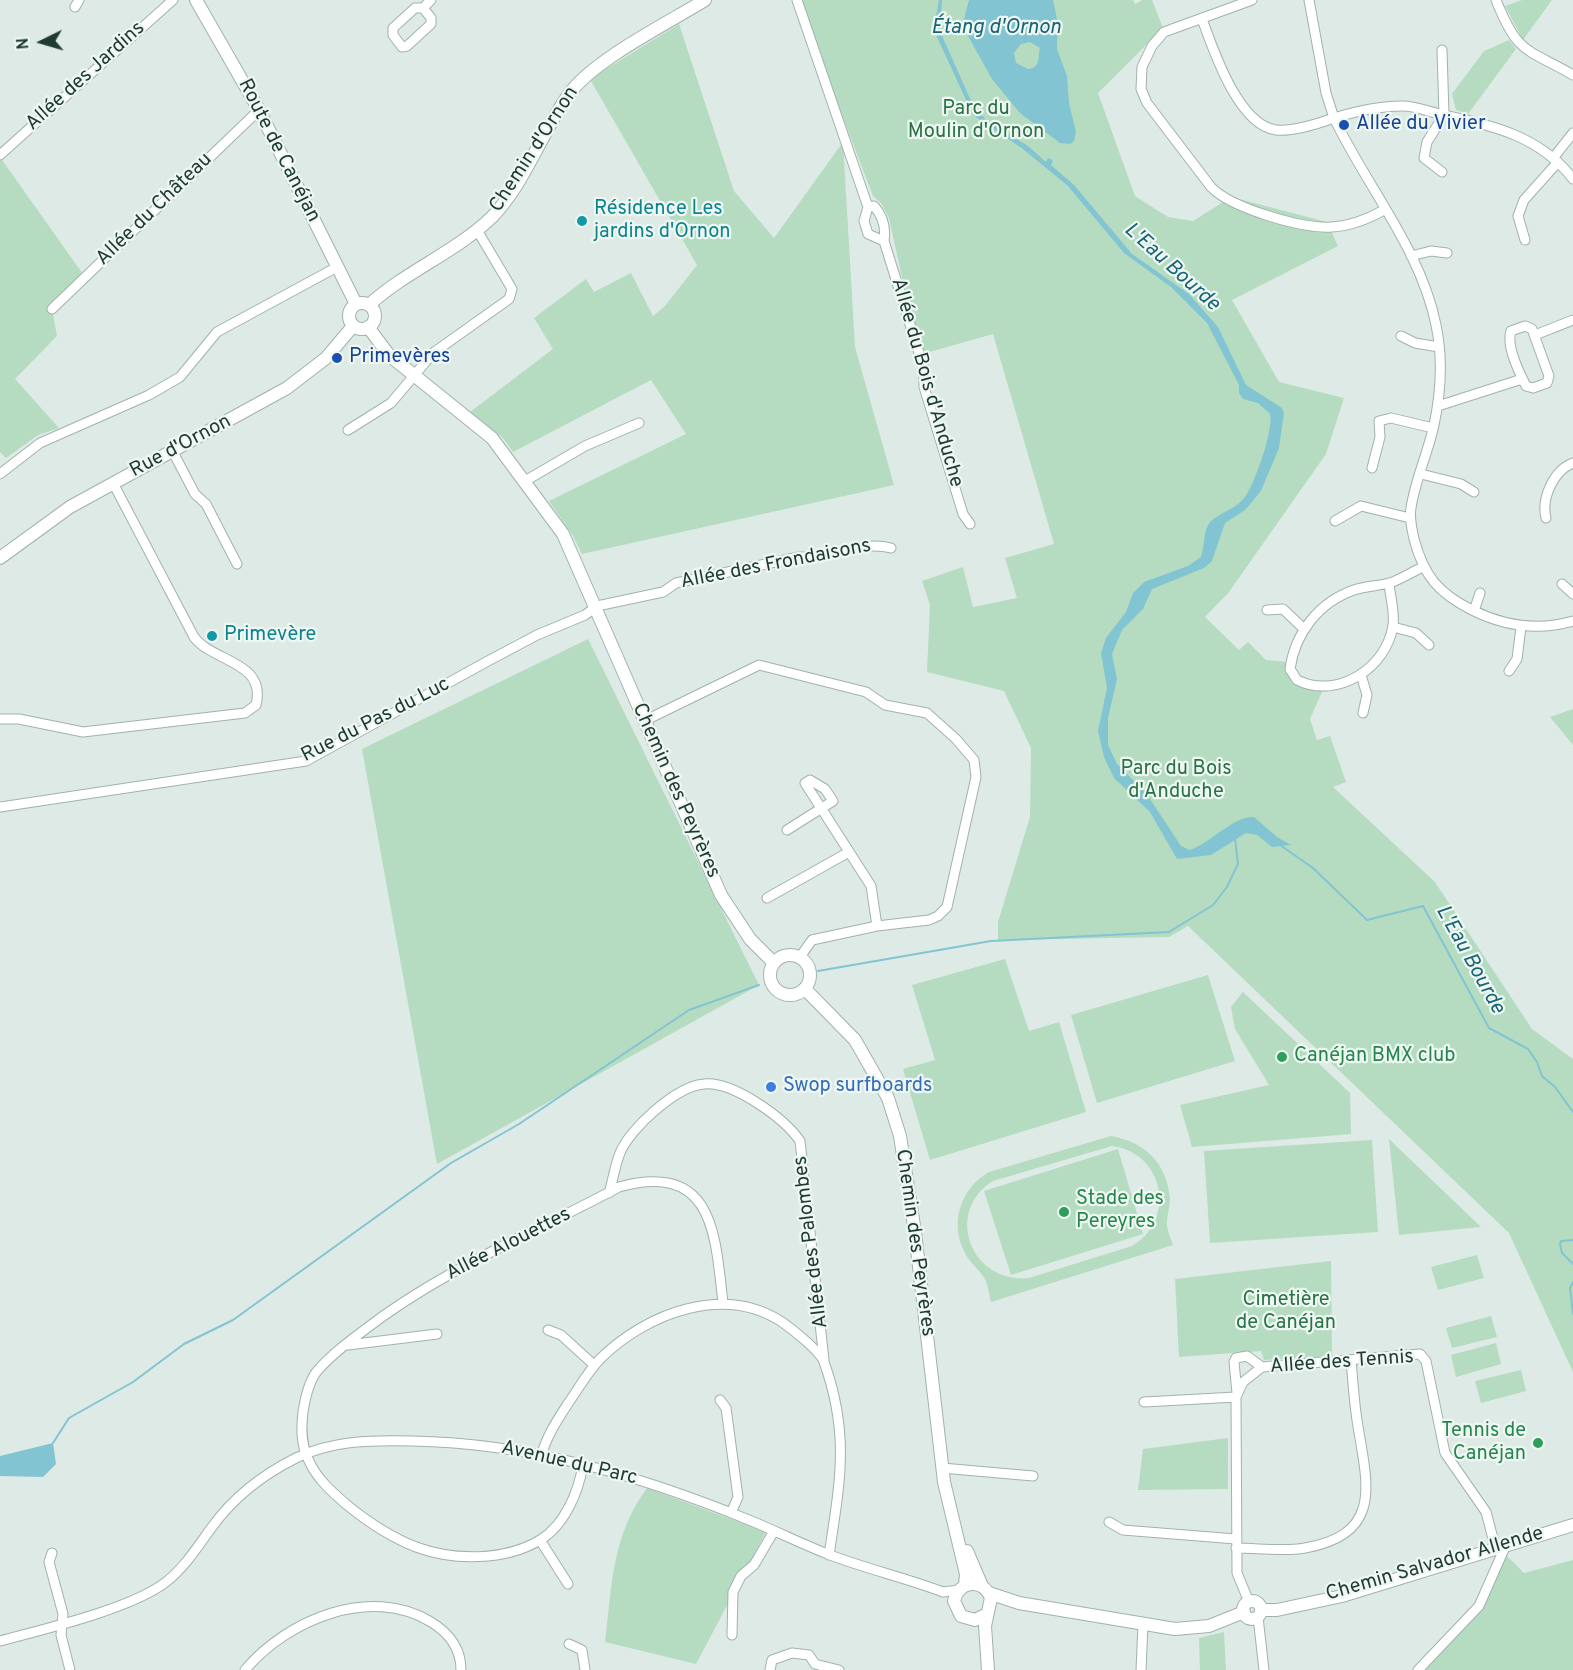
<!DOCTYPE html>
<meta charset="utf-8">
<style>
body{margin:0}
#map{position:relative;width:1573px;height:1670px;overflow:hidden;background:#deeae5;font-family:Overpass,sans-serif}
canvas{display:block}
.north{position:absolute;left:12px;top:12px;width:60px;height:60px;-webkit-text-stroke:4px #eef7f2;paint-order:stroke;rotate:265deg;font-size:16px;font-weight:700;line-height:24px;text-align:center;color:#1f3a33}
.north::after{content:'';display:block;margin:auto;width:21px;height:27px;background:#1f3a33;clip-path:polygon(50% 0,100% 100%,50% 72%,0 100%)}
</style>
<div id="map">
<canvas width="1573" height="1670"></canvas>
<div class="north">N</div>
</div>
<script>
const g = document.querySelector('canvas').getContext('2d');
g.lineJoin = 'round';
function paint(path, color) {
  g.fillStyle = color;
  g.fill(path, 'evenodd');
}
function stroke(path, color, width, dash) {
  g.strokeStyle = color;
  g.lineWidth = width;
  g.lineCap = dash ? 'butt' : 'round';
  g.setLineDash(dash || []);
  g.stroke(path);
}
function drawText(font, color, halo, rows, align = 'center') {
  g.font = font + ' Overpass,sans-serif';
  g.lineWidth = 4.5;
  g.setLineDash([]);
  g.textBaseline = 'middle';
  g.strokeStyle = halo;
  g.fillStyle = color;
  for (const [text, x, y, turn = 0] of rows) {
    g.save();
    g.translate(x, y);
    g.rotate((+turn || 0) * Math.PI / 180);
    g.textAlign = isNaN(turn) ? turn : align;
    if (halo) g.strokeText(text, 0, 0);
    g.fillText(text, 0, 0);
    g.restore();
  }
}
const green = new Path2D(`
 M798,0H1133L1135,4L1142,0H1152L1163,28L1098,93L1135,196L1168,217L1193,221L1231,197L1327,222L1338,246L1232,300L1279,382L1344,398L1326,454L1229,592L1205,617L1239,650L1248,642L1266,660L1288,662L1292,675L1320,686L1322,692L1310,719L1317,740L1330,736L1346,782L1333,787L1435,882L1532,1029L1573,1059V1372L1509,1233L1188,926L1169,937L998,940V922L1030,817L1031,748L1004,691L927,672L930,605L922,581L963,567L973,607L1017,598L1005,558L1054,544L993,334L919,355L889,218L881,203L873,196Z
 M1522,0H1552L1523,40L1505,6Z
 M679,24L734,191L774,238L843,142L855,347L894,485L582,554L573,536L549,501L686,434L651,380L513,452L503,438L470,412L553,349L534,318L586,279L594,292L631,273L653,316L665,306L697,265L591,81L598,74Z
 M1509,40L1516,49L1468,114L1456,110L1452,94L1484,51Z
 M0,157L85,277L52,309L57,336L15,379L59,428L38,435L6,458L0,452Z
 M588,639L759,985L437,1164L362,749Z
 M1573,709V745L1550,717Z
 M1005,959L1029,1031L1059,1022L1086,1112L930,1160L903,1069L935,1060L912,985Z
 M1208,975L1235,1061L1097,1103L1071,1015Z
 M1243,992L1350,1093L1351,1134L1192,1147L1180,1105L1269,1085L1235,1029L1231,1007Z
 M1111,1136C1145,1142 1167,1163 1170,1199C1170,1207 1167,1214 1167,1222C1166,1229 1171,1238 1173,1245L991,1302C989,1295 988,1285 985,1279C979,1269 969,1263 963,1249C950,1220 962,1187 989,1172ZM1112,1146C1163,1152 1178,1219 1132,1246L1029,1278C970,1284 944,1211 993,1181Z
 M1389,1139L1481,1227L1399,1235Z
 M1372,1140L1378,1232L1210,1243L1204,1151Z
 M1118,1149L1143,1234L1011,1275L984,1191Z
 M1477,1255L1484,1278L1438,1290L1431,1267Z
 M1331,1261L1332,1356L1264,1360L1261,1351L1179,1357L1175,1279Z
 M1491,1316L1497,1337L1452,1348L1446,1328Z
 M1496,1343L1501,1364L1456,1377L1451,1355Z
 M1521,1370L1526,1391L1481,1403L1475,1381Z
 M1228,1438V1489L1138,1490L1143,1449Z
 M647,1488L766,1532L696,1664L605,1642C612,1585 612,1535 647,1488Z
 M1507,1556L1524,1573L1573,1560V1670H1418L1479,1606L1499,1564Z
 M1224,1632L1226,1670H1200L1199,1638Z`);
const water = new Path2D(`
 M939,0H942L940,31L971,101L985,119L1028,146L1046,162L1048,158L1053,160L1051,165L1074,185L1132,254L1189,294L1218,327L1246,385L1282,408L1284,413L1279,448L1261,491L1245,510L1225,523L1212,561L1204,568L1152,589L1143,609L1122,630L1112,654L1117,679L1108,718V745L1117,764L1146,793L1181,846L1190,850C1212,842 1233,816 1254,817L1277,837L1291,845L1272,847L1257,835L1246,833L1211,855L1177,859L1150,812L1114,778L1104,757L1098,731L1107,688L1101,653L1106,638L1126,612L1133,593L1144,582L1188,566L1201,557C1205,546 1203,529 1211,521C1221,512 1236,509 1245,497C1255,483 1274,429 1270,414L1258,403L1243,399L1239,393V385L1207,323L1171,287L1124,253L1068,186L1023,149L973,115L937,37L935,22Z
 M969,0H1053L1058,24L1057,49L1067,76L1069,103L1076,132L1074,141L1070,144L1060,143L1020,113L992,79L968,36L964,19ZM1030,42L1040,48C1037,58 1042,67 1028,69L1016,63L1014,53L1021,44Z
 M53,1443L56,1464L43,1477L0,1476V1456Z`);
const stream = new Path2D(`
 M1280,845L1313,868L1367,920L1423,906L1489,1028L1528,1049L1537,1062L1542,1076L1555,1087L1573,1112
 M818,971L991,941L1169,932L1213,905L1227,887L1238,864L1235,838
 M1573,1240L1561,1241L1560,1244L1562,1253L1573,1264
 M1573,1282L1570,1288L1573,1314
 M53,1443L69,1418L133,1382L184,1344L233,1320L451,1163L519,1124L689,1010L759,985`);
const minor = new Path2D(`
 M797,0L868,207L864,221L868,234L884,241
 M1252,0L1164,32L1152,46L1142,67L1141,89L1147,103L1211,187C1231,208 1302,229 1332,227C1350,226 1368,219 1384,210
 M1496,0C1518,55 1526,48 1573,75
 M75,7L79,0
 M423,8L431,18V24L407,46L402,47L393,35V28L415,8H423L431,0
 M1202,19C1213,49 1238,125 1276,130C1293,132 1317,124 1334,118L1326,93L1309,0
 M0,155L173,0
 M1554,157L1573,133
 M1442,172L1424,158L1427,142L1444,115L1442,50
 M1573,179C1541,137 1493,125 1443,115C1430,112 1416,106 1402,106C1378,106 1357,111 1334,118C1367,187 1421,250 1436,325C1443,358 1441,392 1434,425C1428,453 1415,480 1411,508C1409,518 1412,529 1414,539C1424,576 1438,593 1472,610C1504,626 1538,631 1573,621
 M868,207L874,206C883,216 886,228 884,241L924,369V387L963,514L970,524
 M1525,240L1518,216L1524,200L1558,162
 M1411,256L1431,251L1447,253
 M52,309L259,110
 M1525,326L1532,329L1549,376L1547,383L1533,388L1526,386C1519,372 1506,346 1511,331Z
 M1535,335L1573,320
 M1401,336L1415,343L1439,347
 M1438,406L1522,379
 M348,430L391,403L433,353L509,299L512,289L477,230
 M173,452L195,494L206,504L237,564
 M1372,468L1380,437L1379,421L1391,418L1433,428
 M0,474L40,443L149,395L180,377L217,332L337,267
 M1421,474L1461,484L1474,492
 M525,481L585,446L639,423
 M1546,518C1541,498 1554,470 1573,463
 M1335,521L1361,506L1410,518
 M1389,583C1390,596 1395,612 1393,625C1387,668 1337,700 1297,680L1290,669C1295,633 1319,602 1354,590C1365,586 1378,586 1390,583C1401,579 1412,572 1423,567
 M1562,584L1573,594
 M1267,610L1283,609L1304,629
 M1474,611L1480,593
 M1393,627L1416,633L1429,645
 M1509,671L1517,659L1521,627
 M1361,675L1367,695L1363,713
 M0,719H19L83,732L245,713L256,705C267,661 212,662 194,637L113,483
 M644,721L759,665L866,692L885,705L927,713L956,739L974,760L976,777L947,907L938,916L929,920L877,926L812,940L800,957
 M0,807L306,761L488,661L537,635L585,615L597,606L663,592L676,583L799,557C829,559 861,540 891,548
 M787,830L833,801L825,789L810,780L805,783L871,886L877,926
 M767,898L849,852
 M609,1193C613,1180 615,1165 620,1153C630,1128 677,1086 704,1084C733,1081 784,1118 800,1141L824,1360
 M548,1330L561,1335L594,1365
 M348,1345L437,1334
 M1237,1393L1234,1362L1236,1358L1247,1356L1262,1367
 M720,1400L726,1408L738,1497L731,1513
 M1144,1402L1236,1397
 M542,1454C547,1435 558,1419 569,1402C579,1388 588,1371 601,1358C647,1313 724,1284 782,1322C792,1329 820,1351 824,1362C850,1434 840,1482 829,1555
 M583,1464C579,1491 565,1525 540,1540C505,1561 454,1561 416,1547C390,1537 368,1522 347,1505C332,1492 317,1479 309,1461C301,1445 301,1429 303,1412C305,1399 309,1380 318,1370C331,1355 347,1343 363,1331C440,1271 533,1233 619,1187C714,1161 715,1234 723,1303
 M942,1468L1033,1476
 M1109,1522L1123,1530L1236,1539
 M540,1540L568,1584
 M1236,1548C1258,1548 1283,1552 1305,1548C1386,1534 1366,1480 1357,1420C1354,1401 1353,1381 1351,1361
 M52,1553L49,1562L63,1614L61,1635L70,1670
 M1249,1602L1237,1573L1236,1397L1243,1382L1262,1367L1420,1354L1426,1361L1445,1453L1486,1512L1496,1550
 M1258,1617L1264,1670
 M732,1635L733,1592L741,1576L754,1565L774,1531
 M0,1641C44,1629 131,1609 166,1582C185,1567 198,1546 212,1527C233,1498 264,1474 296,1458C333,1440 373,1440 412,1441C530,1443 641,1476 749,1520C776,1531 802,1544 830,1555C867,1569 906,1578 943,1592L959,1590
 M569,1644L582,1650L585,1670
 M245,1670C287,1620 370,1585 431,1622C449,1633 461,1648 461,1670
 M770,1670L772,1660L792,1653L809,1655L815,1664L839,1670
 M1141,1670L1143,1624
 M1418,1670L1479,1606L1505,1547`);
const tertiary = new Path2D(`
 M196,0L259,110L356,304
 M349 316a13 13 0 1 1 26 0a13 13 0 1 1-26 0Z
 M369,305C406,271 456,252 492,217C526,182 541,132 570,93C595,59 668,23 705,0
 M368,327L389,355L492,438L563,534L721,895L750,939L774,963
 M0,558L70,507L287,388L326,358L353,326
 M770 975a20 20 0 1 1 40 0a20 20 0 1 1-40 0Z
 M805,989L855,1040L888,1098L900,1136L915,1232L944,1482L966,1574L965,1585
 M967,1551L982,1586
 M989,1593L1019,1603L1175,1629L1209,1626L1244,1612
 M1243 1610a9 9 0 1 1 18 0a9 9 0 1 1-18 0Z
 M1261,1610H1277L1342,1596L1573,1525
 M987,1614L975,1620L961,1616L954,1601C959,1580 983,1578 991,1598L985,1626L988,1670`);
const markers = [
 [1344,125,6,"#1a4fb4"],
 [582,221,6,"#0f9aa8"],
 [337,358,6,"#1a4fb4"],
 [212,636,6,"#0f9aa8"],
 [1282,1057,6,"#2e9e5b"],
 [771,1087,6,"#3f7fe0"],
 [1064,1212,6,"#2e9e5b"],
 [1538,1443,6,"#2e9e5b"]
];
const streetNames = [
 ["Allée des Jardins",86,77,-42],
 ["Chemin d'Ornon",535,150,-57],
 ["Route de Canéjan",278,151,63],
 ["Allée du Château",155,210,-44],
 ["Allée du Bois d'Anduche",926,383,74],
 ["Rue d'Ornon",181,447,-28],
 ["Allée des Frondaisons",776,565,-11],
 ["Rue du Pas du Luc",376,721,-27],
 ["Chemin des Peyrères",675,791,66],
 ["Allée des Palombes",812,1242,-97],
 ["Chemin des Peyrères",914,1243,82],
 ["Allée Alouettes",509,1245,-27],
 ["Allée des Tennis",1342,1363,-4],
 ["Avenue du Parc",569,1464,13],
 ["Chemin Salvador Allende",1435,1565,-16]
];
const parkNames = [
 ["Parc du",976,110],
 ["Moulin d'Ornon",976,133],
 ["Parc du Bois",1176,770],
 ["d'Anduche",1176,793],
 ["Cimetière",1286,1301],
 ["de Canéjan",1286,1324]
];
const transitNames = [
 ["Allée du Vivier",1356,125],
 ["Primevères",349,358]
];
const cultureNames = [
 ["Résidence Les",594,210],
 ["jardins d'Ornon",594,233],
 ["Primevère",224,636]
];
const leisureNames = [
 ["Canéjan BMX club",1294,1057],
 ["Stade des",1076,1200],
 ["Pereyres",1076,1223],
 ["Tennis de",1526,1432,"right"],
 ["Canéjan",1526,1455,"right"]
];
const shopNames = [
 ["Swop surfboards",783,1087]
];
const waterNames = [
 ["Étang d'Ornon",996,29],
 ["L'Eau Bourde",1171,268,42],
 ["L'Eau Bourde",1469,960,61]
];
paint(green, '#b5dcc1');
paint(water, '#83c4d2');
stroke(stream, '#83c4d2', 2);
stroke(minor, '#a1b2ac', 11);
stroke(tertiary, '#a1b2ac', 14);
stroke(minor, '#fff', 9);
stroke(tertiary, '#fff', 12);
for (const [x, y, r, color] of markers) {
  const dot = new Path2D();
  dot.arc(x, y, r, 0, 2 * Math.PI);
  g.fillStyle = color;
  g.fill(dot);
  stroke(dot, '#eef7f2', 2);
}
drawText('20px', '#1f3a33', '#eef7f2', streetNames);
drawText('20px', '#287246', '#eef7f2', parkNames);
drawText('20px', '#164399', '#eef7f2', transitNames, 'left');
drawText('20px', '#0d838f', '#eef7f2', cultureNames, 'left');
drawText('20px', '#27864d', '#eef7f2', leisureNames, 'left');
drawText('20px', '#366cbe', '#eef7f2', shopNames, 'left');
drawText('italic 21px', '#186577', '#eef7f2', waterNames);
</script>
